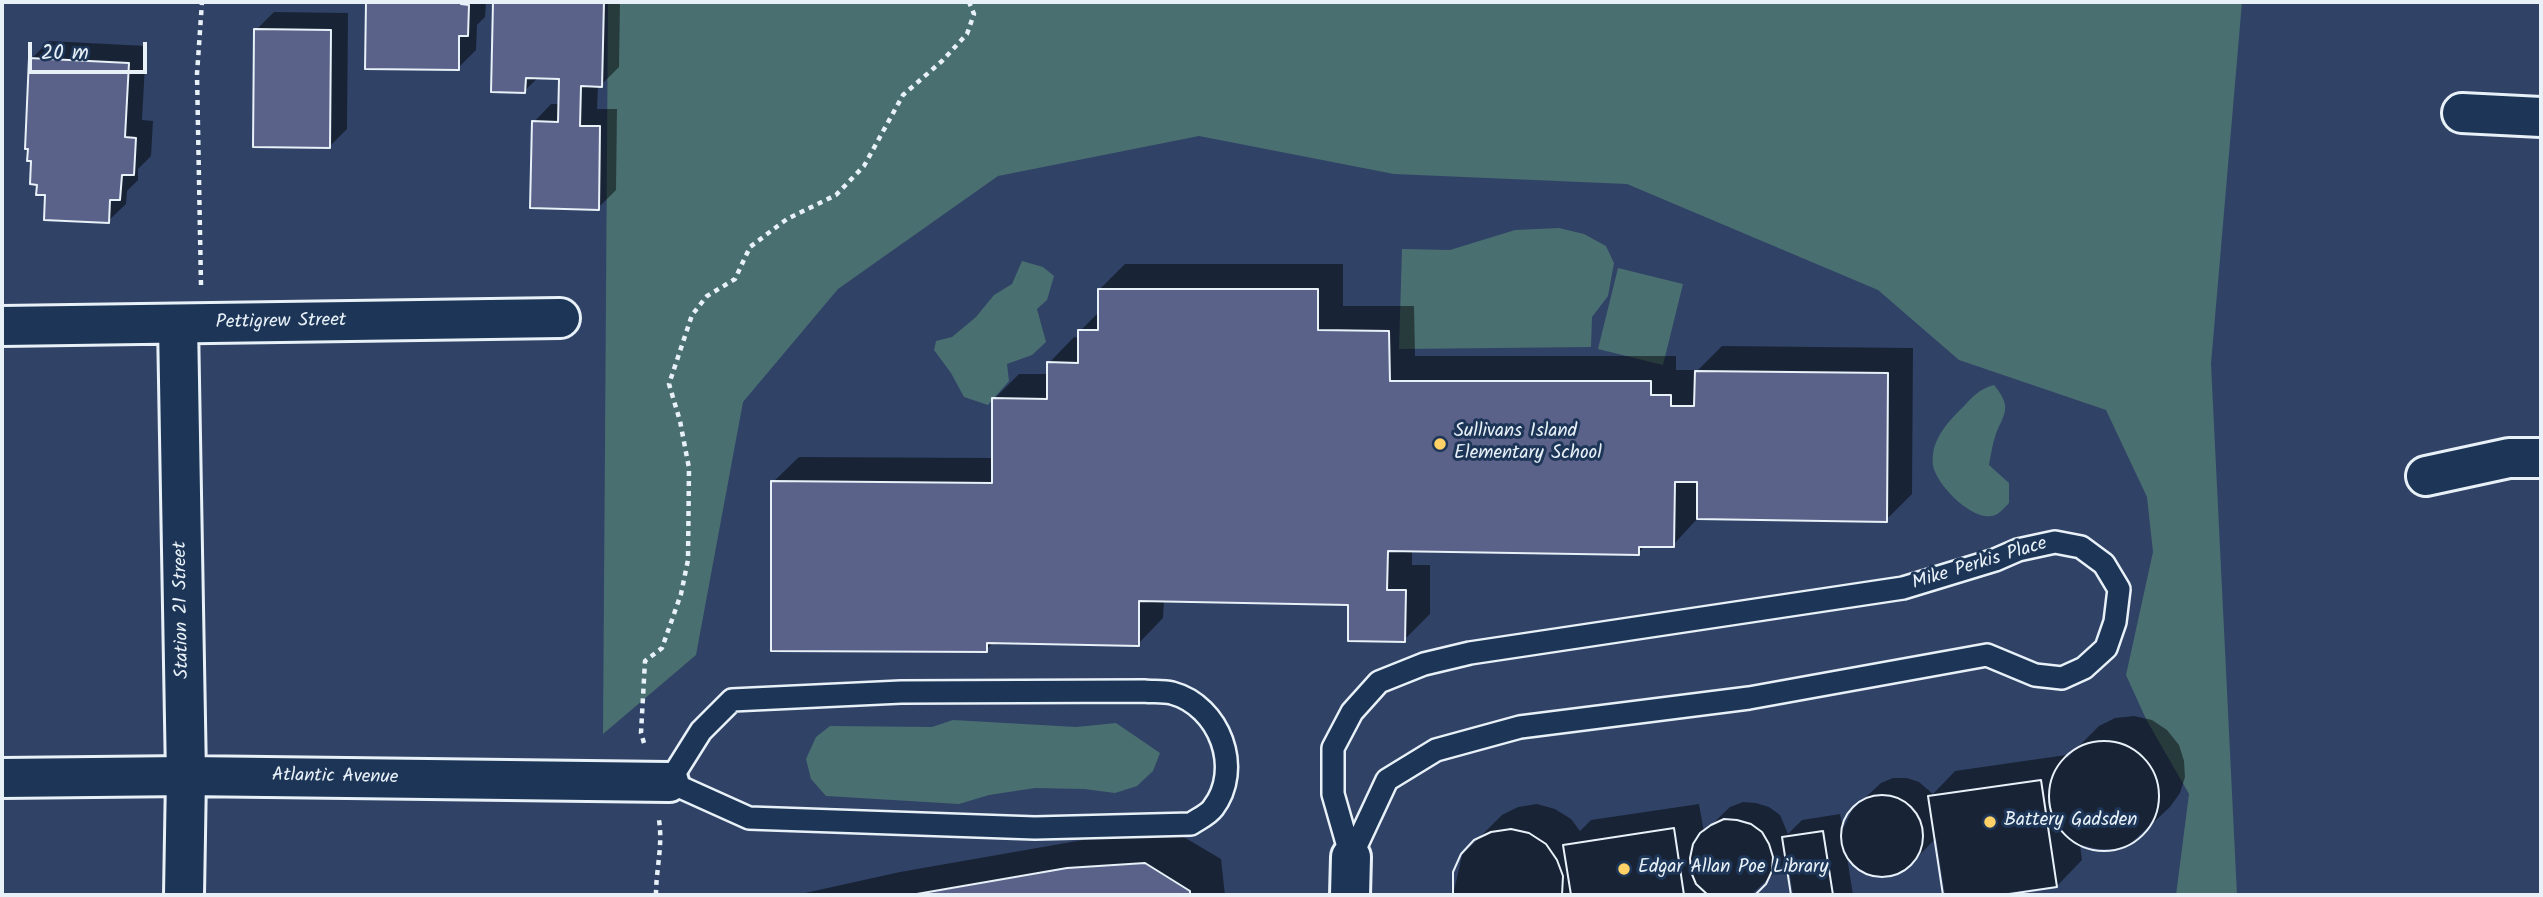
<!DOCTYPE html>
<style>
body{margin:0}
#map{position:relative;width:2543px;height:897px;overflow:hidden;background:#304266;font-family:Kalam,sans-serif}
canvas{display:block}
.frame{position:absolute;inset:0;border:4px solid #e8f1f8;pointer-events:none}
.scale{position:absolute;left:28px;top:42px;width:119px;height:32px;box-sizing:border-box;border:4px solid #e8f1f8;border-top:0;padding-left:9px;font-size:21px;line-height:24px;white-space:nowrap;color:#e8f1f8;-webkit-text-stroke:5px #1d3557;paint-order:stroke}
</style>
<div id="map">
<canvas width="2543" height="897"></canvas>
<div class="frame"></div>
<div class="scale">20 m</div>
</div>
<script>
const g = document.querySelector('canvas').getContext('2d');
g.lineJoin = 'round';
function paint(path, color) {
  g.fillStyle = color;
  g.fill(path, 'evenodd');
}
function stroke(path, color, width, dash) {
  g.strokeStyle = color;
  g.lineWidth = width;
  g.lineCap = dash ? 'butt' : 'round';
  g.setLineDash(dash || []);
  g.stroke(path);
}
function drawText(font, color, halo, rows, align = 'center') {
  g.font = font + ' Kalam,sans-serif';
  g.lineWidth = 6;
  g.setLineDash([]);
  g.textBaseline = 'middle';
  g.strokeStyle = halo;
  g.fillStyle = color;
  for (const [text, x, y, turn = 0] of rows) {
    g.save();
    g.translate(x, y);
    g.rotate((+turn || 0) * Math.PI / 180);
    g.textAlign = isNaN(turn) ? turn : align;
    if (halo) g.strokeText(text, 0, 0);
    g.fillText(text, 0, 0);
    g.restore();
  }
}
const green = new Path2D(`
 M608,2H2242L2211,364L2237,895H2176L2189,794L2146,719L2126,675L2153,552L2147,497L2106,410L1959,360L1878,290L1627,184L1394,174L1199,136L998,176L838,289L743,402L696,655L603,734Z
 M1559,228L1584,234L1606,246L1614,263L1608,296L1592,317L1591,347L1399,349L1402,249L1450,250L1515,230Z
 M1022,261L1043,267L1054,276L1047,300L1037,309L1046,342L1032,355L1007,364L1009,381L988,405L964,397L951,373L934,350L936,341L952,337L976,317L994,295L1012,284Z
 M1618,268L1683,284L1663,365L1598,349Z
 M1994,385C2010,405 2007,410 1997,431C1993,441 1991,454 1989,465L2009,483V503C2004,508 1999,515 1992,516C1971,520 1937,485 1933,466C1932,461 1933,450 1935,445C1940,431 1950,420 1960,410C1972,398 1978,389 1994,385Z
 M953,720L1076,727L1116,723L1160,753L1153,771L1137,786L1115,793L1084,789L1035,788L989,795L959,804L826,796L811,779L806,759L816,737L830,726L932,727Z`);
const shadow = new Path2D(`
 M367,2H486L485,17L477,25L476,50L458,68L367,67Z
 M495,2H620L619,67L601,85H598L597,109H617L616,190L598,208L534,122L551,104H560L561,77H539L524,91L493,90Z
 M274,12L348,13L347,129L329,147L256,30Z
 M49,41L146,46L142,120L153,121L151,156L138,169V180L127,191L126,204L108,221L31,59Z
 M1125,264H1343V306H1414L1415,356H1676V370H1698L1722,346L1913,348L1912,494L1886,520L1699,517L1673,545H1646L1638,553L1412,549V565H1430V614L1404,640L1350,604L1164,600L1163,618L1138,644L995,641L986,650L773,482L799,457L994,458V399L1019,374H1049V363L1074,337L1080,338V331L1100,311L1099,290Z
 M2134,716L2152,720L2167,730L2179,745L2184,761L2185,777L2180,793L2170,807L2130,844L2115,849H2098L2080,845L2082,860L2057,886L1991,895H1945L1936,838L1907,868L1895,874L1882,876L1869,874L1858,868L1847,857L1853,895H1793L1787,856L1784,864L1751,895H1455L1454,891L1462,855L1502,815L1518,807L1537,804L1555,809L1571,819L1580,831L1591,820L1699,804L1704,832L1730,807L1743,802L1756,803L1769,807L1780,815L1788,834L1802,820L1840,814L1843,829L1852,810L1881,783L1893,778H1907L1919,782L1933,794L1955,771L2066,755L2067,758L2099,726L2115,718Z
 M1177,833L1221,859L1225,895H796L900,872L1100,837Z`);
const building = new Path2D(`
 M366,2H461V4L469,5L468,36H459V70L365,69Z
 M493,2H604L602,87L581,86L580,126H600L599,210L530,208L532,121L558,122L559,79L526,78L525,93L491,92Z
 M254,29L331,30L330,148L253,147Z
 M29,58L129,63L125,137L136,138L134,175H122L120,200H110L109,223L44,220L45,195H36L37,185L30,184L31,161H27L28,149H25Z
 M1098,289H1318V330L1389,331L1390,381H1651V395H1671V406H1694L1695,371L1888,373L1887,522L1697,519V482H1675L1674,547H1639V555L1388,551L1387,590H1406L1405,642L1348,641V605L1139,601V646L987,643V652L771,651V481L992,483V398L1047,399V362L1078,363V330H1098Z
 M2049 796a55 55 0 1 1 110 0a55 55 0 1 1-110 0Z
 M2049 796a55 55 0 1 1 110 0a55 55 0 1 1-110 0Z
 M2041,780L2057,887L2003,895H1943L1928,796Z
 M2041,780L2057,887L2003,895H1943L1928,796Z
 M1841 836a41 41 0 1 1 82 0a41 41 0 1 1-82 0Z
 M1841 836a41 41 0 1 1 82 0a41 41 0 1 1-82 0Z
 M1724,819L1737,820L1751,824L1762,832L1769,844L1773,857L1772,871L1766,884L1755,895H1708L1696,884L1691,872L1690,858L1693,844L1700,833L1711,825Z
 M1724,819L1737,820L1751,824L1762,832L1769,844L1773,857L1772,871L1766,884L1755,895H1708L1696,884L1691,872L1690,858L1693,844L1700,833L1711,825Z
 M1674,828L1684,895H1571L1563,845Z
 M1674,828L1684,895H1571L1563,845Z
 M1511,829L1529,833L1546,844L1557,860L1563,876L1562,895H1453V872L1461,854L1474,840L1491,832Z
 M1511,829L1529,833L1546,844L1557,860L1563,876L1562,895H1453V872L1461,854L1474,840L1491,832Z
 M1823,831L1833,895H1791L1782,837Z
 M1823,831L1833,895H1791L1782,837Z
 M1145,863L1190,891V895H911L1067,868Z`);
const path = new Path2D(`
 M201,285L197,74L202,2
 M644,743L641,733L645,661L662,648L681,594L688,560L689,468L680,421L669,384L692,315L707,296L735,279L750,247L787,219L836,195L864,166L903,95L942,61L967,34L974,14L969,2
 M656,895C656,869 663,846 659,820`);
const service = new Path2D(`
 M2055,542L2081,547L2104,564L2119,589L2115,622L2106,648L2084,668L2062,678L2035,675L1987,655L1749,698L1520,727L1436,750L1387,780L1351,857L1333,794V748L1352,712L1379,682L1424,664L1470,653L1903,588L1995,560L2018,550Z
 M1144,691C1153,692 1163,691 1172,693C1220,706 1243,769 1213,808C1208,815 1198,819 1191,824L1035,828L749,818L669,782L701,731L732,700L901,692Z`);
const minor = new Path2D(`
 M2462,113L2541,117
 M178,324L186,776L184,895
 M2,326L560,318
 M2426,476L2509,458H2541
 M2,778L186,776L669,782
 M1350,895L1351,857`);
const markers = [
 [1440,444,7,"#ffd166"],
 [1990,822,7,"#ffd166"],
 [1624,869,7,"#ffd166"]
];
const streetNames = [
 ["Pettigrew Street",281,323,-1],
 ["Mike Perkis Place",1980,565,-17],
 ["Station 21 Street",183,610,-91],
 ["Atlantic Avenue",335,778,1]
];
const poiNames = [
 ["Sullivans Island",1454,433],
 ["Elementary School",1454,455],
 ["Battery Gadsden",2004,822],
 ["Edgar Allan Poe Library",1638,869]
];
paint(green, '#4a6f71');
paint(shadow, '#0007');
paint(building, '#5b6289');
stroke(building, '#e8f1f8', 2);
stroke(service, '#e8f1f8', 26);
stroke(minor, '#e8f1f8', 44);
stroke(path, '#e8f1f8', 4.5, [5, 5]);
stroke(service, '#1d3557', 21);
stroke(minor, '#1d3557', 38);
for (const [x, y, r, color] of markers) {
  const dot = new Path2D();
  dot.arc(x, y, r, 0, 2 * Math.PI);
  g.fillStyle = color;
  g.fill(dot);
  stroke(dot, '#1d3557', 2.5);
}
drawText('19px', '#e8f1f8', '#1d3557', streetNames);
drawText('19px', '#e8f1f8', '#1d3557', poiNames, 'left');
</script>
